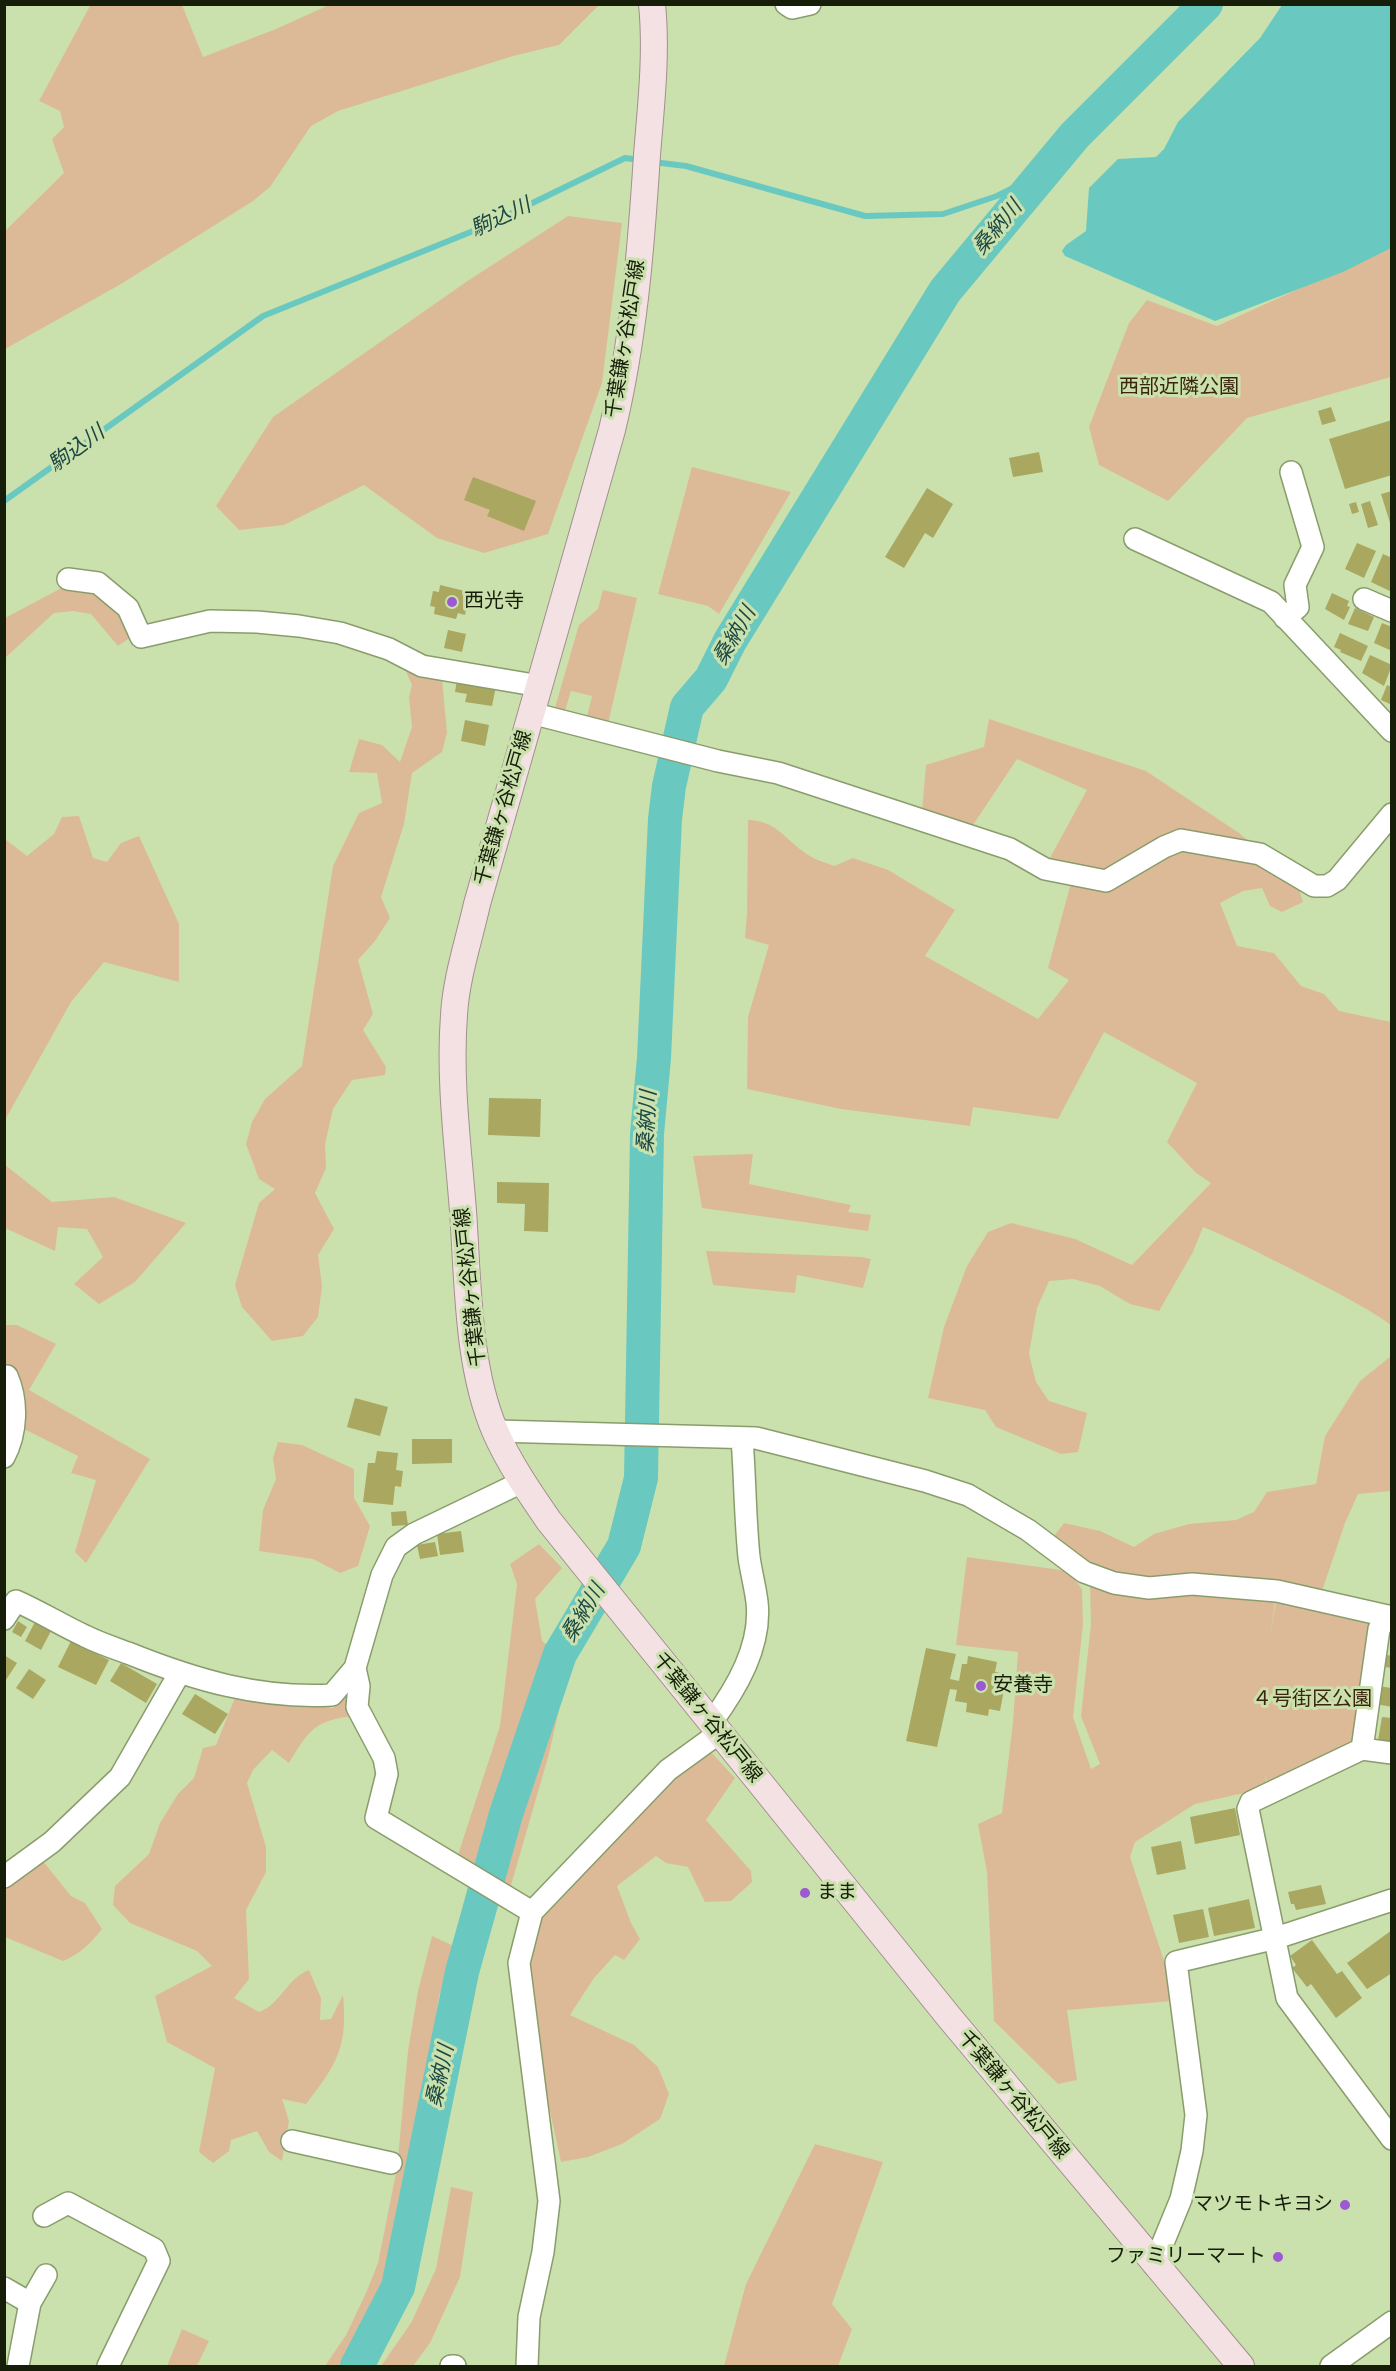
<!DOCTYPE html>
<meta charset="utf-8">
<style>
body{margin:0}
#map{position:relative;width:1396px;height:2371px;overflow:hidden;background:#cbe1ad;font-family:"Archivo Narrow",sans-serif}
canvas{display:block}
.frame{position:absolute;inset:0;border:6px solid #161e0a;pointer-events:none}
</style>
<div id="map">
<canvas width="1396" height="2371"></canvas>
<div class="frame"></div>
</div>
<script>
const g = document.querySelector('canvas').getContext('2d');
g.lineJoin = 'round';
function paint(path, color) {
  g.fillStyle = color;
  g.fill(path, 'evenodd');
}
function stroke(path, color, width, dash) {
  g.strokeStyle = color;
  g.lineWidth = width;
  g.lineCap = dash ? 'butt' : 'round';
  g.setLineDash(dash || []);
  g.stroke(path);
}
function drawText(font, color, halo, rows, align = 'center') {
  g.font = font + ' "Archivo Narrow","Noto Sans JP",sans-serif';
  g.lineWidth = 6;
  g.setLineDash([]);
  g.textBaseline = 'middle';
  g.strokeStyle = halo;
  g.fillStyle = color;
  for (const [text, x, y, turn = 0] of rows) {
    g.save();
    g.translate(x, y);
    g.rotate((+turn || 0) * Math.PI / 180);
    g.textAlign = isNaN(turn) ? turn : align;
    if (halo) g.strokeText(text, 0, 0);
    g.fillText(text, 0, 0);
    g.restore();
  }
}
const green = new Path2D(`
 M91,4L182,5L203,57L276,29L329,5H599L559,45L513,56L338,111L311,126L270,187L253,201L121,284L5,349V231L64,173L52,139L64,127L60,111L39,101Z
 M568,216L622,223L602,383L548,534L484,553L437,538L364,485L284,525L239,530L216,506L273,417L466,282Z
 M1391,247V377L1247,418L1168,501L1099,465L1089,427L1129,323L1147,300L1217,326Z
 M692,467L791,492L719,614L708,606L658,594Z
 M71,583L96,587L126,613L134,635L118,646L91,614L73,611L54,613L5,658V618Z
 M603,590L637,598L608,724L586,721L592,696L571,691L564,714L554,711L579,625L598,609Z
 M405,669L442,679L447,733L442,752L412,773L404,824L381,897L390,918L375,941L358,960L373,1014L363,1030L386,1067L385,1075L352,1080L333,1109L325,1144L326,1168L315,1193L334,1229L318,1255L322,1286L318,1317L303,1336L272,1341L242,1307L235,1285L259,1203L275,1189L259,1179L246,1144L252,1122L265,1099L302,1066L333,866L359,813L382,803L377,773L349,772L359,739L382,745L400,762L412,727L409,697L412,685Z
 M989,719L1146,771L1239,833L1260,851L1205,840L1105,876L1046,865L1087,790L1017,759L971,828L922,811L926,765L984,747Z
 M79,816L93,858L107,862L121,843L139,836L179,924V982L104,962L71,1002L5,1120V839L27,856L54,834L62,817Z
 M748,820C776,821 783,837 804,852C812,859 825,862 834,866L853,858L888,870L955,910L925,956L1038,1019L1069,980L1048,968L1072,879L1111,886L1183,846L1257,860L1297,883L1303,902L1282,912L1270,906L1262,888L1243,891L1220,903L1237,946L1274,953L1301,986L1324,994L1339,1011L1391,1022V1325C1361,1304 1328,1288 1295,1271C1265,1256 1235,1240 1203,1227L1193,1252L1159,1311L1130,1304L1100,1286L1073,1279L1049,1281L1037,1308L1029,1354L1036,1382L1049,1401L1087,1413L1078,1452L1061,1454L996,1427L985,1410L928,1398L944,1327L967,1266L988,1232L1011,1223L1075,1239L1132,1265L1211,1183L1196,1173L1167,1142L1197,1083L1104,1032L1058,1119L973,1107L970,1126L841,1109L747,1089L748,1017L769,945L745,938L747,914Z
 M753,1154L749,1184L851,1205L848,1212L871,1215L868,1231L702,1208L693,1156Z
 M4,1164L52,1202L114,1197L186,1223L135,1282L99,1304L74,1284L103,1257L87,1229L58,1227L55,1251L5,1228Z
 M706,1251L862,1257L871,1259L863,1288L797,1275L795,1293L713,1285Z
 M5,1325H17L56,1344L29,1390L150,1459L86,1563L75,1552L96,1480L71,1473L78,1456L20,1427L5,1434Z
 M1391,1356V1491L1358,1494L1345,1523L1321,1594L1117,1578L1062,1549L1054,1536L1064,1523L1100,1531L1134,1547L1154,1534L1189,1524L1236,1520L1254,1512L1267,1492L1316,1484L1325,1436L1360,1381Z
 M278,1442L302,1445L354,1469V1498L370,1526L358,1566L340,1573L313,1559L259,1551L263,1510L276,1479L273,1458Z
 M539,1544L562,1568L535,1599L542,1641L560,1654L568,1669L549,1754L509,1892L457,1858L500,1726L517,1584L510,1564Z
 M967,1557L1068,1571L1082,1589L1083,1624L1073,1717L1091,1769L1100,1764L1081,1716L1091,1624L1090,1584L1276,1596L1270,1636L1277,1596L1373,1616L1355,1738L1351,1743L1268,1783L1264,1774L1267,1783L1244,1793L1195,1804L1135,1842L1130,1857L1167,1970L1172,2001L1067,2010L1077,2080L1058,2084L994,2021L987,1872L978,1824L1002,1813L1013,1722L1018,1652L956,1645Z
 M350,1692L353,1716C314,1721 309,1730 289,1763L272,1750L253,1770L247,1783L266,1847V1872L246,1910L249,1979L234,1998L259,2012C281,2004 286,1979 309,1970L321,1998L320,2020L331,2019L343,1995C348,2047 337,2064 306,2104L282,2099L289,2121L282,2161L269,2152L257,2131L231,2140L229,2151L213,2163L199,2152L215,2068L167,2042L155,1996L212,1966L197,1951L130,1923L113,1905L115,1886L149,1854L160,1823L178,1794L194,1778L203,1748L216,1745L236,1695L333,1708Z
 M709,1750L735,1778L706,1820L751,1871L752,1882L731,1901L705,1902L688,1867L666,1863L656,1856L617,1886L631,1923L640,1939L624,1960L615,1955L594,1978L570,2015L634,2045L658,2067L669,2094L660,2119L622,2144L588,2157L561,2162L534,2037L524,1965L536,1917L671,1772Z
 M38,1855L71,1896L85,1903L102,1929C91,1943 80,1954 63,1961L5,1937V1884Z
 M432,1936L456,1947L439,1996L419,2139L416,2178L397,2273L387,2302L346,2366H325L346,2335L366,2293L378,2263L397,2168L408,2051L418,1991Z
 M815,2144L883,2162L832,2304L852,2329L838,2366H724L746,2284Z
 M451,2187L473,2192L460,2277L430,2343L413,2366H381L411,2323L436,2269Z
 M182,2329L209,2341L197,2366H167Z`);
const water = new Path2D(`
 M1282,5H1391V248L1343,272L1215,321L1065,256L1062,251L1066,245L1086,231L1089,188L1118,159L1156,157L1164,149L1178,122L1260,38Z`);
const stream = new Path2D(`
 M653,162L686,166L865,216L943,214L997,196L1047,171
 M4,501L263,316L483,227L625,158L640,160`);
const river = new Path2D(`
 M357,2366L398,2287L462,1972L506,1814L560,1654L624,1546L641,1478L647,1134L654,1058L665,819L669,786L687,707L711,679L730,641L945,291L1075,135L1206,4`);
const building = new Path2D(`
 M1331,407L1336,421L1322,425L1318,411Z
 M1392,420V475L1345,489L1329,439Z
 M1039,452L1043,472L1013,477L1009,458Z
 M473,477L536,501L524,531L487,516L490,510L464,500Z
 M927,488L953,504L933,538L925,533L904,568L885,557Z
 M1392,491V526H1391L1381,494Z
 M1370,501L1378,525L1368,528L1361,504Z
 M1356,502L1359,512L1352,514L1349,504Z
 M1357,543L1376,551L1364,578L1345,569Z
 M1383,554L1392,558V592L1371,582Z
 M440,585L465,591L463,599L468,600L465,615L458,613L456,619L434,614L435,607L430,606L433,591L439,592Z
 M1332,593L1349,601L1347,606L1350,607L1344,620L1325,609Z
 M1355,608L1374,617L1368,631L1348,624Z
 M1382,623L1392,627V651L1374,643Z
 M448,630L466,634L462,652L444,648Z
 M1340,633L1368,646L1361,661L1340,652L1341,650L1334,647Z
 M1370,655L1392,665L1384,686L1362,673Z
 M457,679L496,686L492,706L465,702L467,694L455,692Z
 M1387,685L1392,687V705L1381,700Z
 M465,720L489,725L485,746L461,741Z
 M489,1098L541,1099L540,1137L488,1135Z
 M497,1182L549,1183L548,1232L524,1231L525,1204L497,1203Z
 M355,1398L388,1407L380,1436L347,1427Z
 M412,1439H452V1463L412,1464Z
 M377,1451L398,1453L396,1470L403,1471L401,1487L395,1486L393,1505L363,1502L368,1463H375Z
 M406,1511L408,1525L392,1526L391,1512Z
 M461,1531L464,1552L440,1555L437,1534Z
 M435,1542L438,1556L420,1559L417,1545Z
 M36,1620L52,1629L41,1650L25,1641Z
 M18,1621L27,1627L21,1637L12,1632Z
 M71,1641L109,1660L96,1685L58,1667Z
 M926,1648L956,1654L950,1679L959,1681L962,1664H967L968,1656L997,1662L995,1672L1007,1674L1000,1711L989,1709L988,1716L966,1712L967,1703L955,1701L957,1690L950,1689L937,1747L906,1741Z
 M4,1655L17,1663L4,1683Z
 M1387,1655L1392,1656V1668L1385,1667Z
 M121,1663L157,1684L146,1703L110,1681Z
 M29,1669L46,1680L33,1699L16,1688Z
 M1378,1686L1392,1688V1707L1376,1704Z
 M195,1694L228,1714L215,1734L182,1714Z
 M1382,1717L1392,1718V1742L1378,1740Z
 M1235,1808L1240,1835L1195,1844L1190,1817Z
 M1181,1841L1186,1869L1157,1875L1151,1847Z
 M1321,1885L1326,1904L1296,1910L1294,1904H1291L1288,1892Z
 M1249,1899L1255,1928L1214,1936L1208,1908Z
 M1203,1909L1209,1937L1179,1943L1173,1915Z
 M1392,1930V1973L1367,1989L1347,1963Z
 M1312,1940L1337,1974L1342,1971L1362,1998L1336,2018L1311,1984L1307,1987L1292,1968L1296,1965L1290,1956Z`);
const minor = new Path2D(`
 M786,4L792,8L810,4
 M1135,539L1271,602L1392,731
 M68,579L98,583L128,608L141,637L210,621L257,622L299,626L340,633L389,649L422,666L540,686
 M1364,599L1392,611
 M1285,618L1298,607L1295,585L1313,547L1291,472
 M531,713L718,761L778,773L1010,849L1045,869L1106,881L1164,847L1181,840L1260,854L1314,886H1327L1337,880L1392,814
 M496,1431L756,1438L925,1481L968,1495L1028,1530L1084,1572L1114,1583L1149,1588L1192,1584L1277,1591L1392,1617
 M4,1457C17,1433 18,1401 7,1376
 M4,1619L16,1601C41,1612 61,1625 85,1636C99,1643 114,1648 128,1653C195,1680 259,1699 332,1695L355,1668L382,1575L396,1547L414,1534L522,1482
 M355,1668L359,1686L357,1707L384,1758L387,1774L376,1818L532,1912
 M711,1723C736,1689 762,1646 757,1602C755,1586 751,1572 749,1557C745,1517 745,1477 742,1438
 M1362,1749L1379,1629L1387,1616
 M1392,1753L1362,1749L1251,1802L1248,1809L1287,1998L1392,2139
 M4,1877L52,1842L120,1777L179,1674
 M292,2141L391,2163
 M44,2216L68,2203L154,2249L159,2261L108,2366
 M1154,2265L1181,2199L1192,2151L1196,2115L1176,1962L1276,1938L1392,1900
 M4,2288L30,2303
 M18,2366L30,2303L46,2275
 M451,2366H455
 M527,2366L529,2317L543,2252L549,2201L519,1963L532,1912L668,1770L719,1733
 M1331,2366L1392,2322`);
const major = new Path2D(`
 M652,4C657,54 651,105 647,155C641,248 634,339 612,430L477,904C469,940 456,978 454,1015C449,1080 458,1146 463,1211C468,1281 467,1366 495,1431C509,1463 529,1492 549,1521L949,2017L1241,2366`);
const markers = [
 [452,602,6,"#9b5ad1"],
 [981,1686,6,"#9b5ad1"],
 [805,1893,6,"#9b5ad1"],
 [1345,2205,6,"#9b5ad1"],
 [1278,2257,6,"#9b5ad1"]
];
const streetNames = [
 ["千葉鎌ヶ谷松戸線",626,339,-81],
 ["千葉鎌ヶ谷松戸線",504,808,-74],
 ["千葉鎌ヶ谷松戸線",471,1287,-96],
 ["千葉鎌ヶ谷松戸線",707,1718,51],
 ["千葉鎌ヶ谷松戸線",1013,2095,50]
];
const parkNames = [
 ["西部近隣公園",1179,388],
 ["４号街区公園",1312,1700]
];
const poiNames = [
 ["西光寺",464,602],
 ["安養寺",993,1686],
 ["まま",817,1893],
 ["マツモトキヨシ",1333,2205,"right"],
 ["ファミリーマート",1266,2257,"right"]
];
const waterNames = [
 ["駒込川",501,218,-25],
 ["桑納川",998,228,-50],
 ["駒込川",77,449,-36],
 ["桑納川",735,636,-60],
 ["桑納川",648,1122,-87],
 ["桑納川",584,1613,-59],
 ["桑納川",441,2076,-78]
];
paint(green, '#ddba97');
paint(water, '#69c9c0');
stroke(stream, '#69c9c0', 6);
stroke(river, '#69c9c0', 34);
paint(building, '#a9a760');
stroke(minor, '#899d6c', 24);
stroke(major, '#a0908c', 28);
stroke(minor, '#fff', 21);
stroke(major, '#f3e1e4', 26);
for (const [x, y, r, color] of markers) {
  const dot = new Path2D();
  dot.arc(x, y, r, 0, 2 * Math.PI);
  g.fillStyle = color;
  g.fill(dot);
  stroke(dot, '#cbe1ad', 2);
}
drawText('20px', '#161e0a', '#cbe1ad', streetNames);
drawText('20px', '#3b260d', '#cbe1ad', parkNames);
drawText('20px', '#161e0a', '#cbe1ad', poiNames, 'left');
drawText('italic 21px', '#1c4844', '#cbe1ad', waterNames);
</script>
